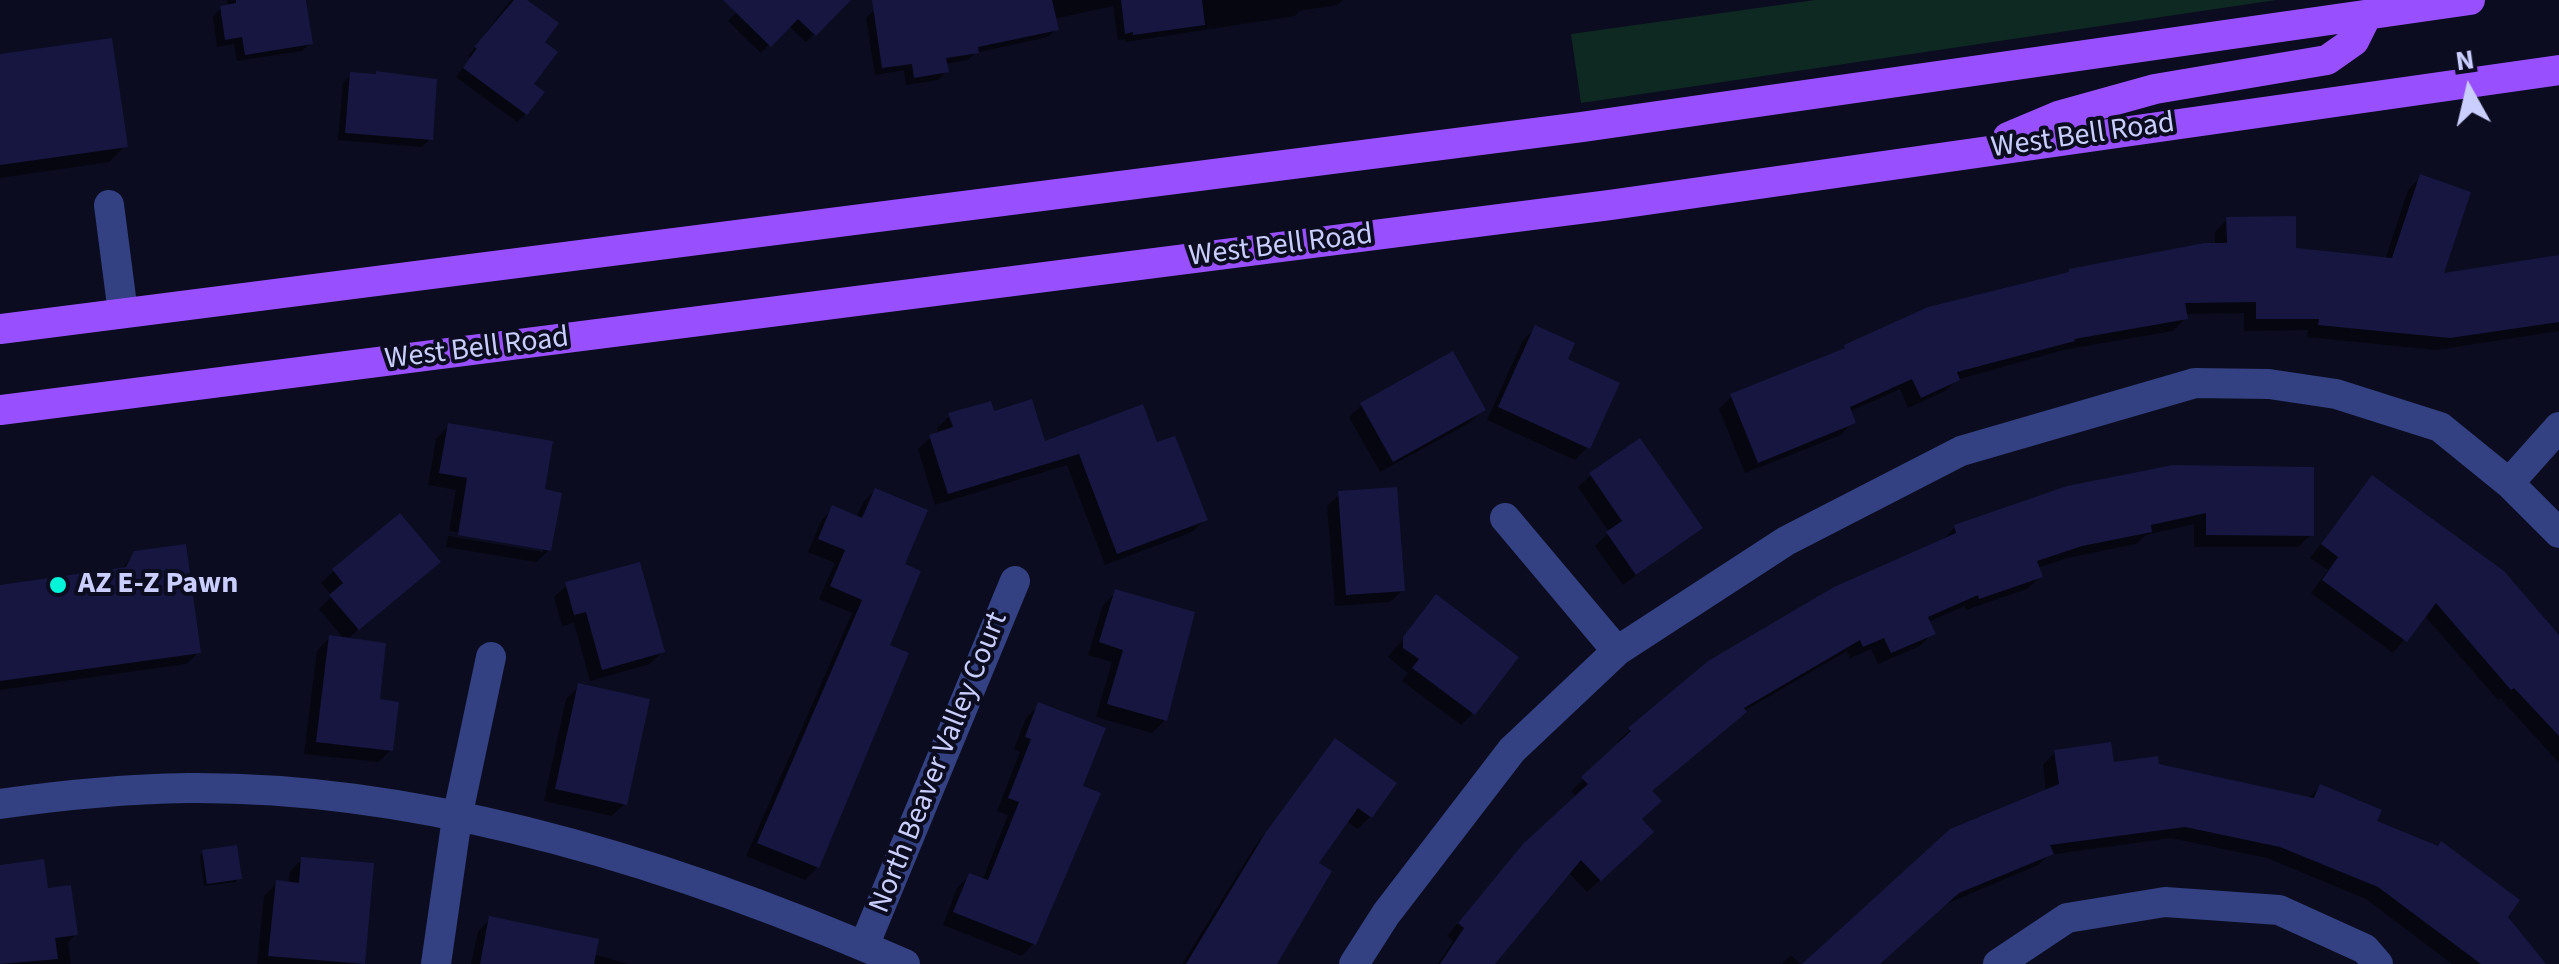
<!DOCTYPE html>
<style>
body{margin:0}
#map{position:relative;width:2559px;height:964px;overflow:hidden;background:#0b0c1f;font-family:"Source Sans 3",sans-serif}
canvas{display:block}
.north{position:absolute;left:2419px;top:40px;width:100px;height:100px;-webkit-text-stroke:8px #0b0c1f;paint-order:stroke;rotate:352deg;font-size:28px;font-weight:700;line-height:40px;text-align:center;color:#c9ceff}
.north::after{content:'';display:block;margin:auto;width:35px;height:45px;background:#c9ceff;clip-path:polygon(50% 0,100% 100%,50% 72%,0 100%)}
</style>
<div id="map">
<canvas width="2559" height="964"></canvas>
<div class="north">N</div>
</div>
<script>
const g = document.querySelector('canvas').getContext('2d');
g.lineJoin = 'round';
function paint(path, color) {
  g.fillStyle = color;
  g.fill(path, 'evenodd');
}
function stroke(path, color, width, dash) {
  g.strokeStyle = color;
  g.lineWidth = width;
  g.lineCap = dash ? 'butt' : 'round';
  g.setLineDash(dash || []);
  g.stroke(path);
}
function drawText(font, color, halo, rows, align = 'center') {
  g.font = font + ' "Source Sans 3",sans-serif';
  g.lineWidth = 8;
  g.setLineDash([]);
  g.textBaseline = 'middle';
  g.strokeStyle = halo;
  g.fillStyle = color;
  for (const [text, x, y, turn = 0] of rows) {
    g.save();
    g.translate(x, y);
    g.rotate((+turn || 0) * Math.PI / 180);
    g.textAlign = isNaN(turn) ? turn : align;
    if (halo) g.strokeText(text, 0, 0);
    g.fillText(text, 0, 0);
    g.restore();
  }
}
const green = new Path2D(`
 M1815,0H2276L1581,103L1571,34Z`);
const shadow = new Path2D(`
 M227,0H305L310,43L302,51L237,61L234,44L217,47L213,17L221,8L228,7Z
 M511,0H523L541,43L526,114L517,122L456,77L471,58L468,56Z
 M748,0H848L806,42L788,25L761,53L728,21Z
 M917,0H1343L1337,5L1299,11L1295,16L1126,42L1125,39L1118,40L1113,6L1054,19L1056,29L1048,37L975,53L968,60L945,64L946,72L938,80L906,85L904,70L875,75L866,18L874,10Z
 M0,57L125,146L109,162L0,178Z
 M351,75L430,139L422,147L338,140L343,83Z
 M2421,177L2440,276L2559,257V331L2436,350L2307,337L2308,330L2244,331V313L2185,314L2186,318L2173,331L2063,350L1956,380L1945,391L1908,408L1900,389L1849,412L1853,422L1841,435L1745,473L1719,409L1731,397L1840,353L1845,347L2215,245V232L2227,219L2294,250L2385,260L2408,190Z
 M1536,328L1565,360L1588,447L1575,460L1487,420L1523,340Z
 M1362,405L1483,409L1471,422L1380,472L1349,417Z
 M993,414L1043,444L1156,445L1205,520L1192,532L1105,565L1067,465L935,505L918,449L931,437L939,434L937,428L950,416Z
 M448,426L542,491L549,550L536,562L446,547L448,536L543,552V547L449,531L456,490L428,485L436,439Z
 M2174,468L2311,535L2298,547H2194V524L2146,535L2136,544L2067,558L2037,568L2040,577L2027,589L1966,610L1965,606L1928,622L1933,633L1920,646L1878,664L1871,649L1850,658L1847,651L1744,711L1650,792L1639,820L1638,845L1587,892L1568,872L1492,964H1438L1453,941L1447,936L1511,860L1577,798L1571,791L1620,744L1617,742L1630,730L1943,540L1955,527Z
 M1591,475L1700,528L1623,585L1595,546L1609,532L1578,487Z
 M2372,478L2559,638V763L2500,698L2498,700L2424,615L2393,653L2311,593L2328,570L2310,558Z
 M875,490L886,646L817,867L805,880L746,856L852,613L819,599L835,563L808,552L821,521L833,508L856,518L863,503Z
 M1340,494L1403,590L1390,602L1335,606L1327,506Z
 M135,553L199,652L186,664L0,690V588L120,571Z
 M334,571L425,574L346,640L377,701L391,750L378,762L304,754L317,651L329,638L345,640L319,609L332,596L321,583Z
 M567,585L662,652L650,664L590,681L574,623L562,626L554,597Z
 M1116,592L1165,720L1152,733L1096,717L1112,662L1088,655L1103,605Z
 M1436,598L1473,713L1461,725L1402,681L1408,673L1388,657Z
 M579,686L624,804L612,816L544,801L566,699Z
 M1039,705L1080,787L1034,943L1022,956L943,925L957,888L969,876L982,881L1008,815L997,811L1020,752L1014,749L1026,718Z
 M1335,742L1370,817L1358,829L1346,821L1315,864L1272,964H1182L1254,848Z
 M2055,752L2112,764L2156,766L2308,799L2320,787L2505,917L2543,964H2452L2366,899L2267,858L2171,838L2049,855L2038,865L1944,905L1878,964H1804L2046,792L2043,765Z
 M203,853L239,878L235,882L204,886L200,856Z
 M302,859L372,865L362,964H257L264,896L277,883L288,884L290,872Z
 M0,868L46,891L76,934L68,942L71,964H0Z
 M490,919L593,954L628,964H471L478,932Z
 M1791,955L1800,964H1782Z`);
const building = new Path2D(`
 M236,0H306L313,44L245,55L242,37L225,40L220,6L236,3Z
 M514,0H527L559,23L545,42L558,52L534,84L545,92L527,115L463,68L477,48L474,47Z
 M723,0H851L816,36L798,19L771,47Z
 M872,0H1052L1059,30L978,47L979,53L946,58L949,72L914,78L912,64L882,68Z
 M1121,0H1202L1205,25L1133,35V32L1125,34Z
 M112,38L128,147L0,165V54Z
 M376,71L437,79L433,140L345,133L350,72L376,74Z
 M2420,174L2471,192L2444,273L2559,255V322L2450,338L2318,325L2319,319H2256V302L2185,303L2188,319L2074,339L2075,341L1957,372L1960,380L1921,398L1912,379L1850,407L1856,423L1758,463L1730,394L1845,348L1844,345L1928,307L2069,272V269L2204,243H2227L2226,217L2296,216V248L2392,258Z
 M1535,325L1575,343L1568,359L1620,383L1590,449L1498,407Z
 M1453,351L1486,410L1393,462L1360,403Z
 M1032,399L1045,441L1143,404L1157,442L1175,436L1208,520L1117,554L1079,454L948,494L929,435L953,427L948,413L991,401L994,411Z
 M448,423L553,441L545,489L562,493L551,551L458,535L467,478L439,473Z
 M1640,438L1703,528L1636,575L1606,532L1622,521L1589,473Z
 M2173,465L2314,467V536L2206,535V513L2151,525L2152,532L2082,546L2037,561L2043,577L1979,599L1978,595L1928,617L1936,634L1891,653L1884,638L1863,647L1860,640L1744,708L1747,712L1652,791L1662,801L1642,819L1654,832L1601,881L1581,860L1495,964H1440L1464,928L1458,923L1523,844L1588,784L1581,777L1631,731L1628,728L1708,661L1834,587L1956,533L1954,525L2067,486Z
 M2372,475L2504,571L2559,635V736L2514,688L2511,690L2436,603L2407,642L2322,580L2338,557L2321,544Z
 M1397,487L1405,591L1346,595L1338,491Z
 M875,488L928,510L905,564L921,571L890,645L909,653L819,868L757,843L862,600L830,586L845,550L818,539L832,505L862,518Z
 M400,513L441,562L359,630L329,595L343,583L332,569Z
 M186,544L201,653L0,681V585L126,567L134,551Z
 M640,562L665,652L602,670L586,612L574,615L565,582Z
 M1115,589L1195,612L1167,721L1107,704L1123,650L1099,642Z
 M1436,594L1519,657L1475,715L1412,668L1419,659L1403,648V637Z
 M329,635L386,643L380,699L399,702L393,751L316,742Z
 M578,683L650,699L627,805L555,789Z
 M1038,702L1106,728L1083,786L1101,793L1036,945L953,912L969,873L988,880L1019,802L1008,798L1031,739L1025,737Z
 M1335,738L1397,783L1372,818L1358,808L1319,863L1332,871L1277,964H1186L1266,832Z
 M2111,742L2114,762L2158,756L2159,764L2314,798L2320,784L2382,810L2377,821L2438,846L2441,841L2520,900L2508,917L2546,964H2481L2378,887L2280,847L2185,827L2050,845L2054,854L1959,893L1880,964H1802L1950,829L2059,784L2054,750Z
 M237,845L242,879L207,884L202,850Z
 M301,857L374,863L365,964L268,956L276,880L299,883Z
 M44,859L48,888L71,885L78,935L55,938L58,959L0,964V865Z
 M489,916L599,939L594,964H480Z`);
const minor = new Path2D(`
 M109,205L123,313
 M2509,483L2559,427
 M1505,518L1617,651
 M0,804C62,795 125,789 189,788C429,786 686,868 905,964
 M864,946L1015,581
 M436,964L457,818L491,657
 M1354,964L1386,914L1512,750L1617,651L1786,541L1961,451L2195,383L2269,384L2336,394L2440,427L2509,483L2559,533
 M1998,964L2067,918L2165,902L2279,910L2365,949L2378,964`);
const major = new Path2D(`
 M2008,137L2058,116L2155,89L2327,60L2354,41L2367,15
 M0,329L1582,127L2470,0
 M0,410L1610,205L2559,70`);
const markers = [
 [58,585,10,"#00f4d8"]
];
const streetNames = [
 ["West Bell Road",2083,137,-8],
 ["West Bell Road",1281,247,-7],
 ["West Bell Road",477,350,-7],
 ["North Beaver Valley Court",940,763,-68]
];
const poiNames = [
 ["AZ E-Z Pawn",78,585]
];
paint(green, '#0e2922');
paint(shadow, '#0007');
paint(building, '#161641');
stroke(minor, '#334081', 30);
stroke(major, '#9850ff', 30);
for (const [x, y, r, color] of markers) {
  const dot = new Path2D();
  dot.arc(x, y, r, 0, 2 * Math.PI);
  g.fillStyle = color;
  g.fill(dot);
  stroke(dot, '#0b0c1f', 4);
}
drawText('30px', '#c9ceff', '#0b0c1f', streetNames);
drawText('bold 30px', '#c9ceff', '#0b0c1f', poiNames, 'left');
</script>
